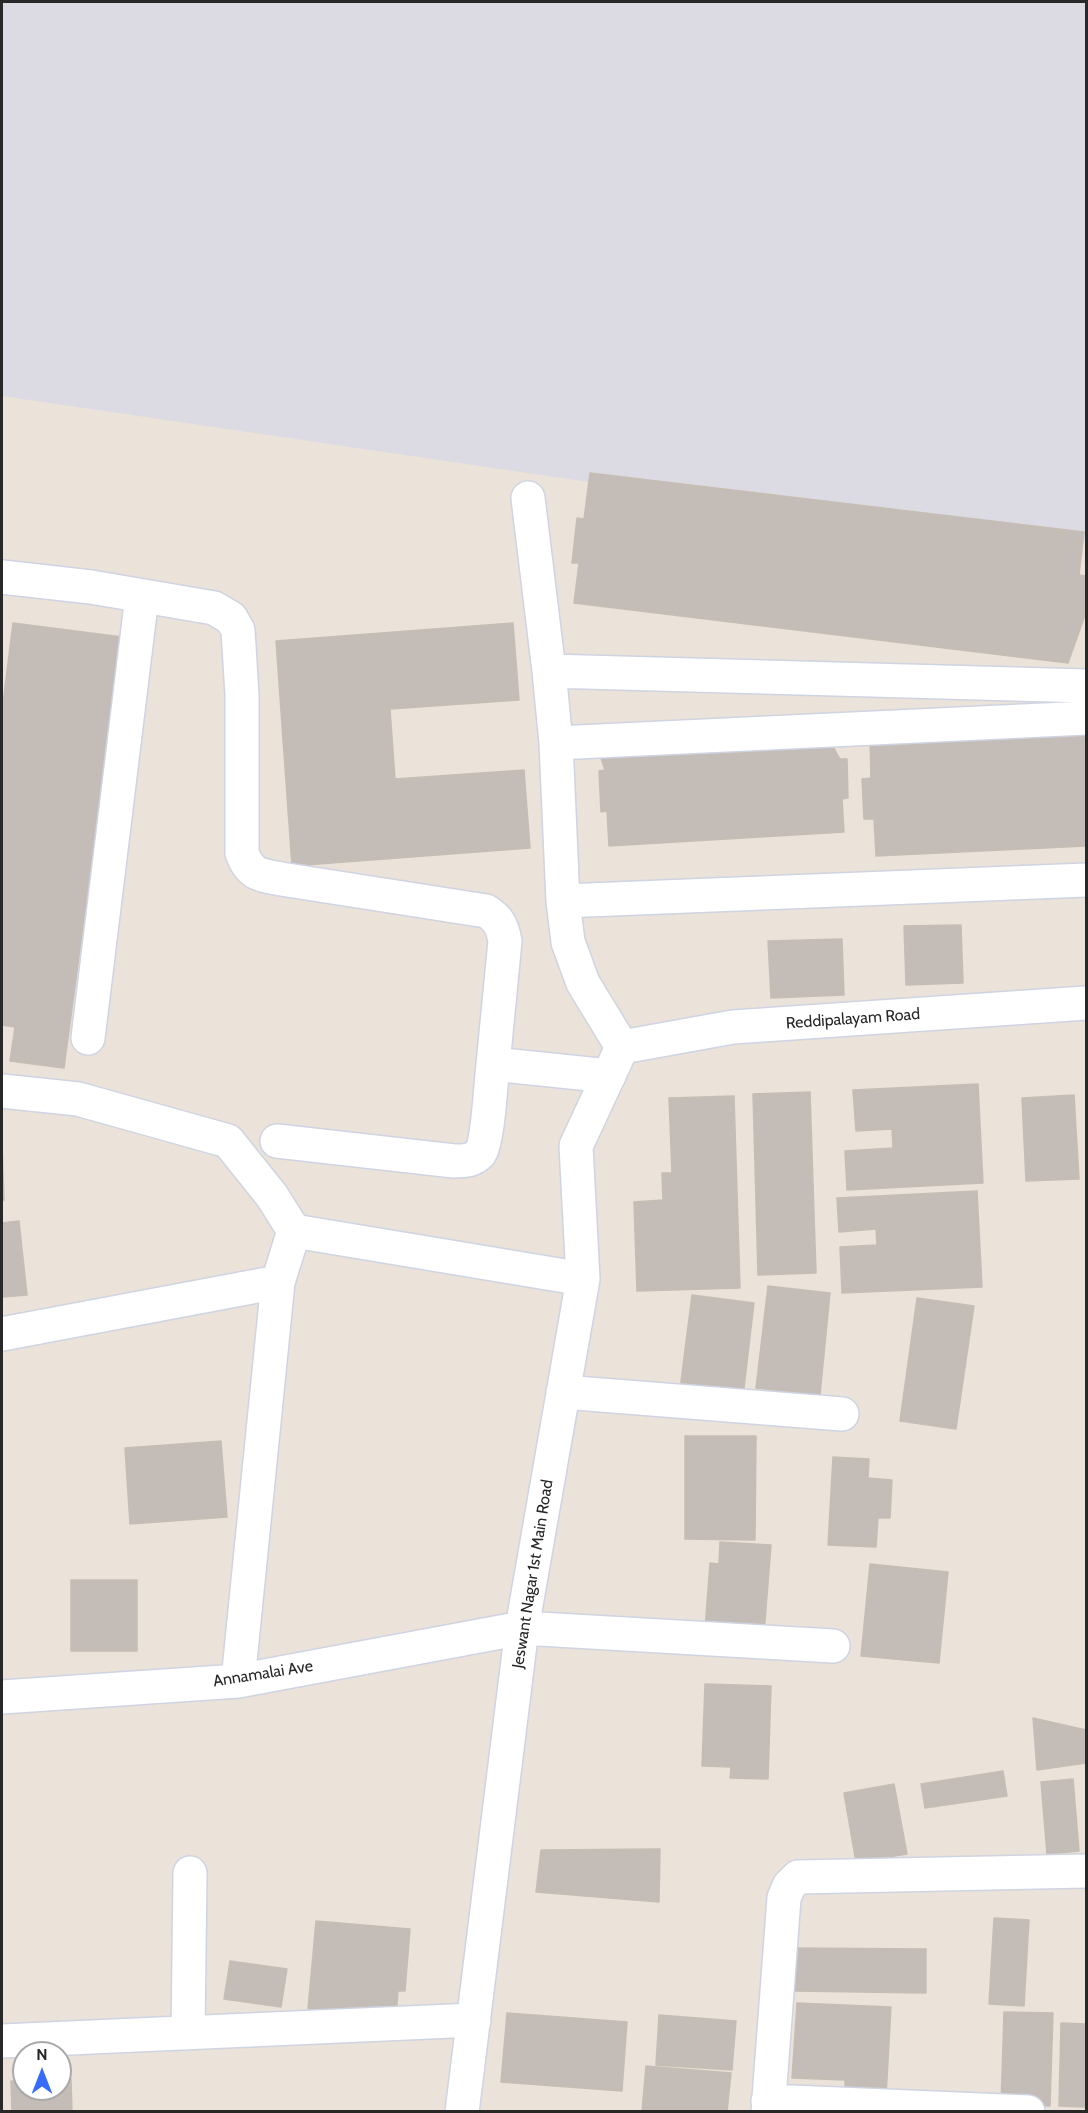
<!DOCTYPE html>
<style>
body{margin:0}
#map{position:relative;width:1088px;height:2113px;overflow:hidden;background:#ebe2da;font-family:Cabin,sans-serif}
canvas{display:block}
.frame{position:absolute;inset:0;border:3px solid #282828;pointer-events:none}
.north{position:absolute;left:12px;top:2041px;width:60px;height:60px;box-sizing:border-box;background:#fff;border:2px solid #a9a9a9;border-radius:50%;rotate:0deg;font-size:16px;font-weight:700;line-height:24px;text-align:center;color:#282828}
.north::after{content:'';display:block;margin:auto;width:21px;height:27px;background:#376bfb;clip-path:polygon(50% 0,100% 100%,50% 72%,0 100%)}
</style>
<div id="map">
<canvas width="1088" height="2113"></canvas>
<div class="frame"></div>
<div class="north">N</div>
</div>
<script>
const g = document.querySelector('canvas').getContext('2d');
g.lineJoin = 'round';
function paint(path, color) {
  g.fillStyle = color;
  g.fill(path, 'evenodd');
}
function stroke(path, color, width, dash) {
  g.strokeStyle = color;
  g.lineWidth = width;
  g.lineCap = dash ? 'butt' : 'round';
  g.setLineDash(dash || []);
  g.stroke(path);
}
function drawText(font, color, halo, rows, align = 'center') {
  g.font = font + ' Cabin,sans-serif';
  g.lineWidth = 5;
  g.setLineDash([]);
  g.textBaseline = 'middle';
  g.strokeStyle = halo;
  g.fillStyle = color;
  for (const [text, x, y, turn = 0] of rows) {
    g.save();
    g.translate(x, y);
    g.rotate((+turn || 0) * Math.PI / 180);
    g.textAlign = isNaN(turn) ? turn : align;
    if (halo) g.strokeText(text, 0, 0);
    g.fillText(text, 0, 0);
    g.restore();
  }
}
const industrial = new Path2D(`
 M2,2H1086V540L1032,547L2,396Z`);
const building = new Path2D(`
 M590,473L1084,532L1079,575L1086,576V599L1084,618L1068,663L574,603L579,563H572L577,518L584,519Z
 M13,623L122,637L64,1068L10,1061L15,1027L2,1025V711Z
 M513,623L519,700L390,709L395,779L524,770L530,848L292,866L276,641Z
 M1086,729V846L876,856L874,819H864L862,779L871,778L870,740Z
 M832,745L840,759H847L848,798L842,799L844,832L609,846L607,811L601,812L599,771L605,770L600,755Z
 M961,925L963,983L906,985L904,926Z
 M842,939L844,995L771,998L768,941Z
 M978,1084L983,1183L847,1190L845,1151L893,1148L892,1129L856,1131L853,1090Z
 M810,1092L816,1273L758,1275L753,1094Z
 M1074,1095L1079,1179L1026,1181L1022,1098Z
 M734,1096L740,1288L637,1291L634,1202L663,1200L662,1173H672L669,1098Z
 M2,1144L4,1200L2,1201Z
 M977,1191L982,1287L842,1293L840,1247L877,1245L876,1229L839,1232L837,1198Z
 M19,1221L27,1295L2,1297V1223Z
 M768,1286L830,1293L820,1395L756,1388Z
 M692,1295L754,1303L742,1405L679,1397Z
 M917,1298L974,1306L956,1429L900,1421Z
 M685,1436H756L755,1540L685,1539Z
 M221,1441L227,1517L130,1524L125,1448Z
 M833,1457L869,1459L868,1478L892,1480L890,1518H878L876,1547L828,1545Z
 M720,1542L771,1545L764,1634L705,1629L710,1563L719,1564Z
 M870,1564L948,1572L939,1663L861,1656Z
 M71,1580H137V1651H71Z
 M705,1684L771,1686L768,1779L730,1778L731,1767L702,1766Z
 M1033,1718L1086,1730V1763L1037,1770Z
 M1003,1771L1007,1796L925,1808L921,1784Z
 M1073,1779L1079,1851L1047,1854L1041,1782Z
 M894,1784L907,1854L856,1862L844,1793Z
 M660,1849L659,1902L536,1892L541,1850Z
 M994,1918L1029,1920L1024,2006L989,2004Z
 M316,1921L410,1929L405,1991H398L396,2017L308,2009Z
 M794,1948L926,1949V1993L794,1991Z
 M230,1961L287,1969L281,2007L224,1999Z
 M797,2003L891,2007L886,2097L845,2094V2080L792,2078Z
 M1004,2012L1053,2013L1050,2106L1001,2105Z
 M507,2013L627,2022L622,2091L501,2082Z
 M659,2015L736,2021L732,2070L656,2065Z
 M1061,2023L1086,2024V2107L1059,2106Z
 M646,2066L731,2073L727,2112H642Z
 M71,2079L72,2112H12L11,2081H24V2089H60V2080Z`);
const minor = new Path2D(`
 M528,498L549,671
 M2,577L91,587L214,608L231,618L238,630L242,695V853C250,875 260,875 281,879L486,911C499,919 502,926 505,941L493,1064L609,1076
 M556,743L1086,718
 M563,901L1086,880
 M88,1038L142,596
 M622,1047L583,983L568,942L563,901L556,743L549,671L1086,686
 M622,1047L733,1027L1086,1003
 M2,1091L78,1099L228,1141L272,1196L294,1231
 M277,1141L454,1161C464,1161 473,1161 480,1153C488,1142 491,1081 493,1064
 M2,1334L278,1282L294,1231L583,1279
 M563,1392L842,1414
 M238,1681L278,1282
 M2,1697L238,1681L522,1628L833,1646
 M188,2033L190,1873
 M2,2041L474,2020
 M768,2101L1028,2112
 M462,2112L522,1628L583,1279L576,1146L622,1047
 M768,2112L784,1898L789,1886L798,1877L1086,1871`);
const streetNames = [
 ["Reddipalayam Road",853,1019,-4],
 ["Jeswant Nagar 1st Main Road",533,1574,-81],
 ["Annamalai Ave",263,1674,-9]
];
paint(industrial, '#dcdbe3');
paint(building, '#c3bcb7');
stroke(building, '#c6beb4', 1.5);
stroke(minor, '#cfd4e2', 36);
stroke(minor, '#fff', 33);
drawText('16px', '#282828', '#fff', streetNames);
</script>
